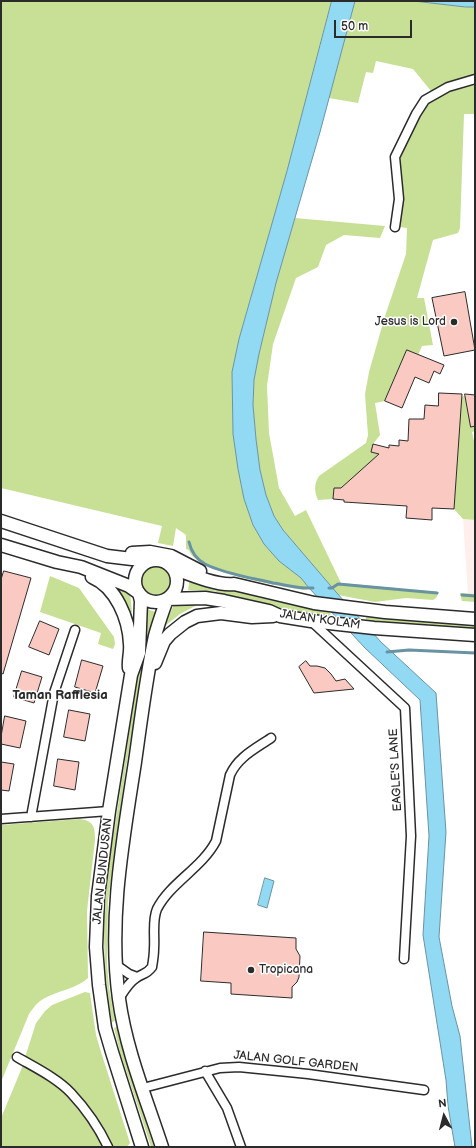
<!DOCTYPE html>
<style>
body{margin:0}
#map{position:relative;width:476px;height:1148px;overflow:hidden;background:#fff;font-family:"Balsamiq Sans",sans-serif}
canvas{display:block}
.frame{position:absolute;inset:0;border:2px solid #2b2b2b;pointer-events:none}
.north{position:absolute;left:424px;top:1096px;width:40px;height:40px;-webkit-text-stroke:3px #fff;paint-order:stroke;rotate:353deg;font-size:11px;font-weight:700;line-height:16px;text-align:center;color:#2b2b2b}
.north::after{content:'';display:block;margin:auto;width:14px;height:18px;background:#2b2b2b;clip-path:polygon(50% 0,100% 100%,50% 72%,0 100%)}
.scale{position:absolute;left:334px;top:20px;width:78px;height:18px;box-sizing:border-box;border:2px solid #2b2b2b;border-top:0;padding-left:5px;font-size:12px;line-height:14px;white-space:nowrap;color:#2b2b2b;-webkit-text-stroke:3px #fff;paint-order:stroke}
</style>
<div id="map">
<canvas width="476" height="1148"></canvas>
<div class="frame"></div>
<div class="north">N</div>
<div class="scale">50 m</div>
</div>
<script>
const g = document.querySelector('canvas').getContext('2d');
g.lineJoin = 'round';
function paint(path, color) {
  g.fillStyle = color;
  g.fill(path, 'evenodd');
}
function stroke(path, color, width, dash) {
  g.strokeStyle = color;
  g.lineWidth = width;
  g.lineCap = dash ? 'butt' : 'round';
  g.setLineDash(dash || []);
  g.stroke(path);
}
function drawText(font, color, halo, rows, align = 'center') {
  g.font = font + ' "Balsamiq Sans",sans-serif';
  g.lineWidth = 3;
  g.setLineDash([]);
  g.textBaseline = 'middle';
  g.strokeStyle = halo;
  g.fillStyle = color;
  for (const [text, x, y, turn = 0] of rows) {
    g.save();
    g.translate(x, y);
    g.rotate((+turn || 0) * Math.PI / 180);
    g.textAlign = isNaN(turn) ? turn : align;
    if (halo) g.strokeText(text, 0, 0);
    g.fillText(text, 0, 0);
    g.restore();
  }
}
const built = new Path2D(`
 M463,519L475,520V594H468Z`);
const green = new Path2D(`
 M1,1H332L287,171L239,339L232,372L233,434L238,469L244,499L253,525L264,544L279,561L301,578L309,588L303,590C281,586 195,573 189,550L186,549V535L176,528L173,546L158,543L162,526L1,488Z
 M355,1H414L466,7H475V75L446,84L431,91L413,69L376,61L373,73L366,72L358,103L329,98Z
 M475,82V114H464L460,228L458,233L433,240L417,298H424L433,345L422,346L418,355L407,350L385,401L375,403L380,435L373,444L379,454L344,489L334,488L333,499L318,500C314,491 314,484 319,476L366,443L368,435L365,394L369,372L385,316L406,254L407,228L400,227L403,198L400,159L413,130L429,102L449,90Z
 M295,218L385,226L380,238L344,235L326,245L318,267L296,278L273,344L267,386L269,433L279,488L295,516L306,510L341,583L439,592L436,598L433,600L406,598L375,602L338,595L283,530L274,516L266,495L260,471L256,439L253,405L254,380L259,354L276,283Z
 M465,396L469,416L475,415V431L472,432L475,445V520L463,519L454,509L460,419L453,399Z
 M140 581a15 15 0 1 1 30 0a15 15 0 1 1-30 0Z
 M50,576L79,588L114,637L115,644L113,649L98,644L101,633L40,612Z
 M190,577L261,598L301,607L328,611L335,618L299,613L213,591L188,590Z
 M113,583L130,593L132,612H131Z
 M460,593L475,594V602L462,601Z
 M174,604H199L180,614L165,626Z
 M143,608L156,612L148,638L126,768L108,901L107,964L109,987L115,1021L112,1022C107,992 104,962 104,931C105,887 112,843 119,799C127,745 136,691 144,637Z
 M366,616L475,625V629L366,621Z
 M80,819C94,821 95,827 95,840L87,911L88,978C75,990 53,991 39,1002C35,1005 32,1010 29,1014L1,1082V825Z
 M85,992L90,993L96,1035L101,1052L130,1143L127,1147H1V1118L21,1070L36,1023L45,1011L52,1005Z
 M117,1027L132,1079L154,1147H151L120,1052L114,1028Z`);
const water = new Path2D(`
 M332,1H355L320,132L276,283L259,354L254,380L253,405L256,439L260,470L266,495L274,516L283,530L336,592L381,642L436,693L446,832L439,937L452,1006L460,1036L472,1147H455L448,1106L446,1080L423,935L429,836L420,700L365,648L309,588L301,578L279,561L264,544L253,525L244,499L238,469L233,434L232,372L239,339L287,171Z
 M414,1H475V7H466Z
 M265,878L274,881L267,908L258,905Z`);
const stream = new Path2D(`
 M189,542C191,551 196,559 205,564C225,574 252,578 273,583C287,585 300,589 313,588
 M329,588H332L338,584L437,593
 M462,595L475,596
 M387,652L409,650L475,653`);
const building = new Path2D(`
 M465,292L475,350L444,356L432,298Z
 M407,350L444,365L440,374L434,371L429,383L415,377L402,408L385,401Z
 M439,393L462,394L454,509L432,508V520L406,518L407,506L344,502V500L333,499L334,488H341L379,454L371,452L373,444L389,448V445L399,446V440L408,441L409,419H424L425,405L438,406Z
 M465,394L475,395V426L471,427Z
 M4,571L31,578L3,674L1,673V580Z
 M40,621L59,629L49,655L29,647Z
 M82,660L103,666L95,693L75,687Z
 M306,661L310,666H317L325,668L331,674L336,681L345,679L354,689L314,693L299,667Z
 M22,671L42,677L34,703L14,697Z
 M69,710L90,714L85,741L64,737Z
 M5,716L26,721L20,748L1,744V737Z
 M58,759L79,762L75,790L54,786Z
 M1,762L14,764L9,791L1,790Z
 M204,932L296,938V949L300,956L299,977L297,982L292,987V998L231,994V983L201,981Z`);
const street = new Path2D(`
 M395,227L399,199L395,157L416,114L425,100L448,87L475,79
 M311,621L405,708L411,836L404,959
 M31,817L54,693L75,630
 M1,819L109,811
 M115,964L129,974L137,977
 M119,999C124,991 128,983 136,978C143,973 146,975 152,967C153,961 154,955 154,949C155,936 152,920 157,909C170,883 202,868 216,841L230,775C238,757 255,749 271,738
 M17,1057C34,1067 57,1078 71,1093C86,1109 99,1128 108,1147
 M205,1071L227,1108L241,1147
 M143,1088L220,1068L239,1067L308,1074L424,1090`);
const secondary = new Path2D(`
 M1,521L107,556L132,559L152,560
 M1,545L57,562L81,567L129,586L139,593L141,601L139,653L131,675L109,811L98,896L96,947L99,985L105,1028L112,1052L142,1147
 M132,553L150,552L171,556L200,571
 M135 581a21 21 0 1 1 42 0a21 21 0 1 1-42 0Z
 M173,568C189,574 217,586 234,584L314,603L385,612L475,619
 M92,577C116,587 129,619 130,644C131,652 128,660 129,668
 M155,663L164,641L170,634L185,622L197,616L221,613L252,617L273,616
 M162,1147C146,1098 126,1050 119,999C108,919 123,840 135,762C141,720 146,678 155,636C158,624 163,611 167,599L205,598L224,601L269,611L280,616L311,621L374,628L475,635`);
const markers = [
 [454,322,4,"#2b2b2b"],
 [251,970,4,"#2b2b2b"]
];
const poiNames = [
 ["Jesus is Lord",446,322],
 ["Tropicana",259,970,"left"]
];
const streetNames = [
 ["JALAN KOLAM",320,620,8],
 ["EAGLE'S LANE",396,770,-93],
 ["JALAN BUNDUSAN",103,871,-84],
 ["JALAN GOLF GARDEN",296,1062,6]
];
const neighbourhoodNames = [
 ["Taman Rafflesia",60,696]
];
paint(built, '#feefed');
paint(green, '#c7e096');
paint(water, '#92d9f3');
stroke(water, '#6993a3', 1);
stroke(stream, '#6993a3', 3);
paint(building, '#facac2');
stroke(building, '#2b2b2b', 1);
stroke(street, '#2b2b2b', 11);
stroke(secondary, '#2b2b2b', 15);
stroke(street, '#fff', 8);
stroke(secondary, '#fff', 12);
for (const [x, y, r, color] of markers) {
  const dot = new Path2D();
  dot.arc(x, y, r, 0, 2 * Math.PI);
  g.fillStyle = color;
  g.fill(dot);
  stroke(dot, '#fff', 1.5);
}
drawText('12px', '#2b2b2b', '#fff', poiNames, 'right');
drawText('12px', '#2b2b2b', '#fff', streetNames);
drawText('bold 13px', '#2b2b2b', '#fff', neighbourhoodNames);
</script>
